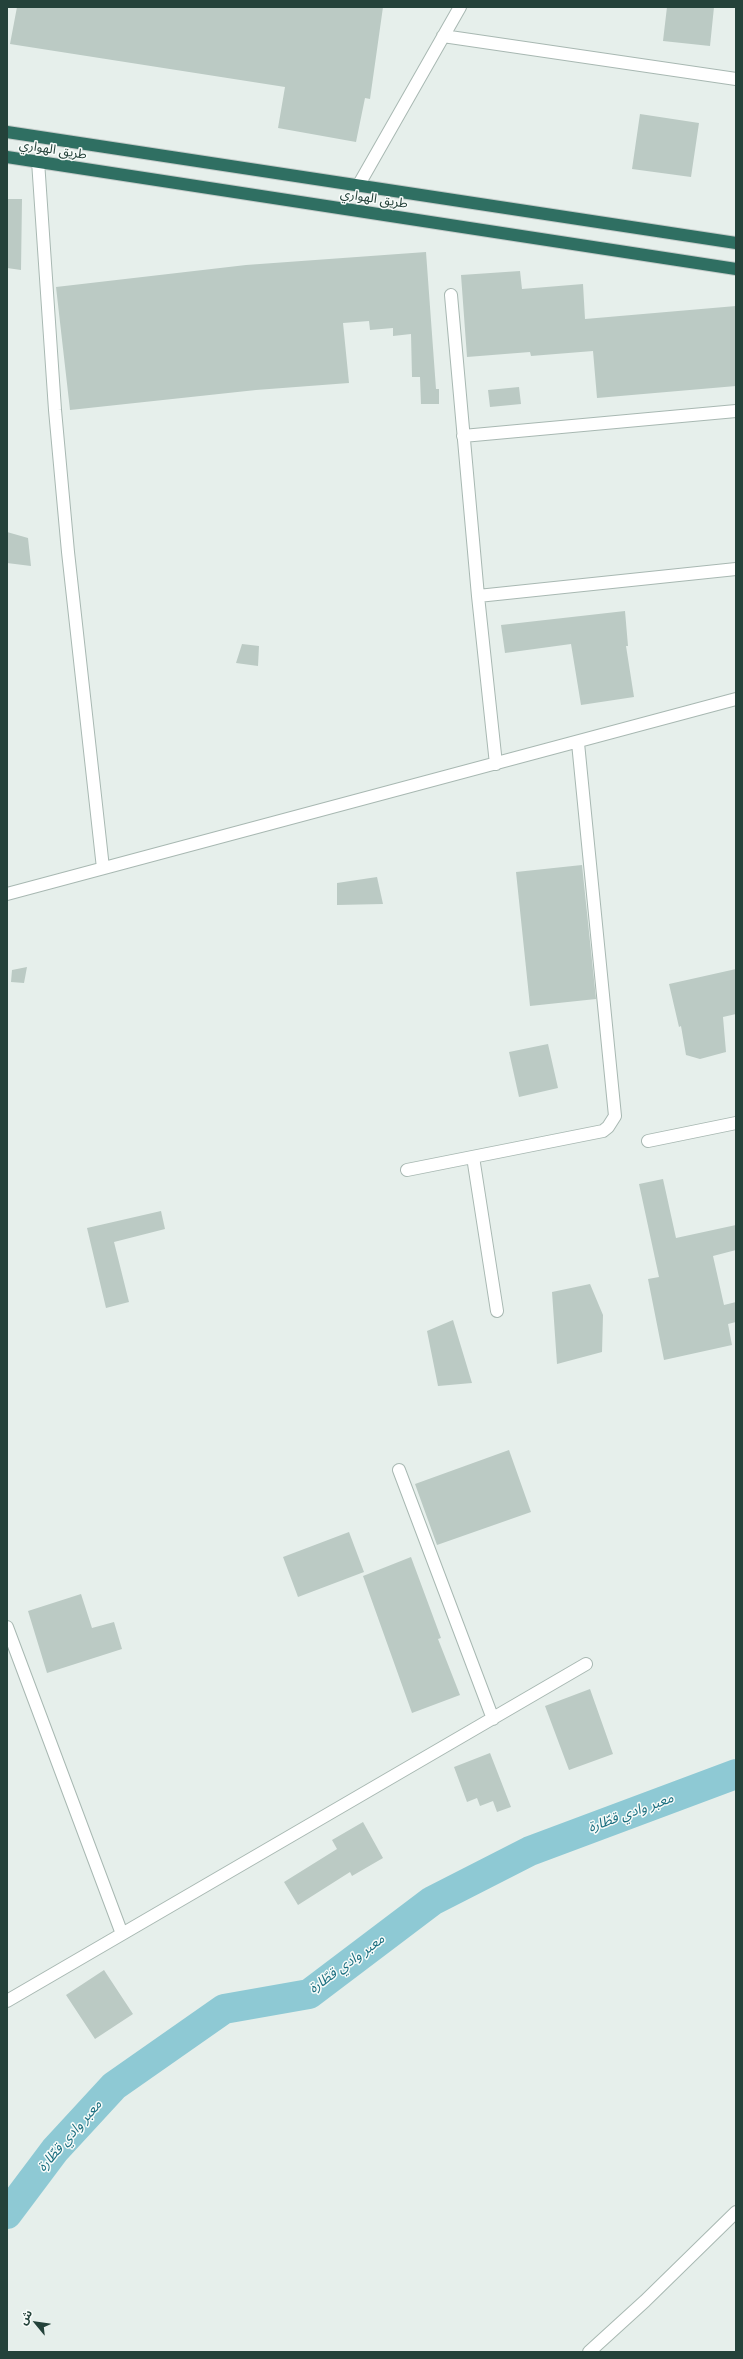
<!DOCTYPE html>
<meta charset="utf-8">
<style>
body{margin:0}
#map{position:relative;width:743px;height:2359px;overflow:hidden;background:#e6efeb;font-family:"Space Grotesk","Noto Sans Arabic",sans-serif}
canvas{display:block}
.frame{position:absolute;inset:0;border:8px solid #24423a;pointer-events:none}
.north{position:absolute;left:16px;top:2303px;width:40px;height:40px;-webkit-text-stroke:3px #f7fbf9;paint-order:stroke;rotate:299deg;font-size:11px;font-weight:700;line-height:16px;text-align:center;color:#24423a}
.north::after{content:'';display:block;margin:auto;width:14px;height:18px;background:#24423a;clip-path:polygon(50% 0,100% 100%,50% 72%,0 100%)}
</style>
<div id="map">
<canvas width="743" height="2359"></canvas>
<div class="frame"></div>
<div class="north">ش</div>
</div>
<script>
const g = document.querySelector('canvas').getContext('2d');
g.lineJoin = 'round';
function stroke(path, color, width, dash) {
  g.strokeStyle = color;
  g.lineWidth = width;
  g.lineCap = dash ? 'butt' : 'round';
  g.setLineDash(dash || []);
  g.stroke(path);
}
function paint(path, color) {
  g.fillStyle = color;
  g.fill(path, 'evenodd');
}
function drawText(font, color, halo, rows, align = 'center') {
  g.font = font + ' "Space Grotesk","Noto Sans Arabic",sans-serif';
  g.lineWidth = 3;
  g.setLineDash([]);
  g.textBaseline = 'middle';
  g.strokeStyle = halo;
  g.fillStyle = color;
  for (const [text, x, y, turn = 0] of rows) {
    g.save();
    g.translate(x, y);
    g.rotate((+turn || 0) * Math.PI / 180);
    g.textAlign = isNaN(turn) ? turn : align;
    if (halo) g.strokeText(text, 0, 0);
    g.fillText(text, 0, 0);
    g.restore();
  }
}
const river = new Path2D(`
 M7,2214L55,2150L114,2086L224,2009L309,1994L432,1901L530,1851L736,1774`);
const building = new Path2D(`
 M17,7H383L370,99L365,98L356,142L278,128L285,87L10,44Z
 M667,7H714L710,46L663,41Z
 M640,114L699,123L691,177L632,169Z
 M7,199H22L21,270L7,268Z
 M426,252L436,389H439V404H421L420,377H412L411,334L393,336V328L370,330L369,321L343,323L349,383L256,390L70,410L56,287L246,265Z
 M520,271L522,289L583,284L585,319L736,306V386L597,398L593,351L531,356L530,352L467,357L461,275Z
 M519,387L521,404L490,407L488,390Z
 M7,532L28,538L31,566L7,563Z
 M625,611L628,646H626L634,697L581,705L571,644L505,653L501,625Z
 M242,644L259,646L258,666L236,663Z
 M582,865L596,999L530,1006L516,872Z
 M377,877L383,904L337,905V883Z
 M27,967L24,983L11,982L12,970Z
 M736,969V1014L723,1017L726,1052L700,1059L686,1055L681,1026L679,1027L669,984Z
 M548,1044L558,1088L519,1097L509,1052Z
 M663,1179L676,1238L736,1225V1250L713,1256L724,1305L736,1302V1322L728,1324L732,1345L664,1360L648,1279L659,1277L639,1184Z
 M161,1211L165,1229L114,1242L129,1302L106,1308L87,1228Z
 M590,1284L603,1315L602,1352L557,1364L552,1292Z
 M453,1320L472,1383L438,1386L427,1331Z
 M509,1450L531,1512L437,1545L415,1484Z
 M349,1532L364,1572L298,1597L283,1557Z
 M411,1557L441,1638L438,1639L460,1695L412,1713L363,1576Z
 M81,1594L92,1628L114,1622L122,1649L47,1673L28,1611Z
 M590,1689L613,1754L569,1770L545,1706Z
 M490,1753L511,1807L497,1812L493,1801L480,1806L477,1798L467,1802L454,1767Z
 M363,1822L383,1858L352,1876L350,1872L298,1905L284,1882L337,1849L332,1840Z
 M104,1970L133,2014L95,2039L66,1995Z`);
const minor = new Path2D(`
 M443,36L736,79
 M38,161L55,410L68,552L103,868
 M358,186L460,7
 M451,295L478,596L496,764
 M463,436L736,411
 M478,596L736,569
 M7,894L736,699
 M648,1141L736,1123
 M473,1157L497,1311
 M407,1170L603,1131L608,1127L615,1116L578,743
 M399,1470L493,1719
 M7,1627L122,1934
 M7,2001L586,1664
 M589,2352L645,2301L736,2212`);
const highway = new Path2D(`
 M7,132L736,243
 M7,157L736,269`);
const streetNames = [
 ["طريق الهواري",53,150,9],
 ["طريق الهواري",374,199,9]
];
const waterNames = [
 ["معبر وادي قطّارة",631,1813,-20],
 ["معبر وادي قطّارة",347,1964,-36],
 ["معبر وادي قطّارة",70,2136,-49]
];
stroke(river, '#8ec9d4', 30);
paint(building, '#bbcac4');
stroke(minor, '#a8b8b2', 14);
stroke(highway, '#c2cac8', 14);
stroke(minor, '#fff', 12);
stroke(highway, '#2f6f62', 12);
drawText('13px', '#24423a', '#f7fbf9', streetNames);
drawText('italic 14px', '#1c6f80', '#f7fbf9', waterNames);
</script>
